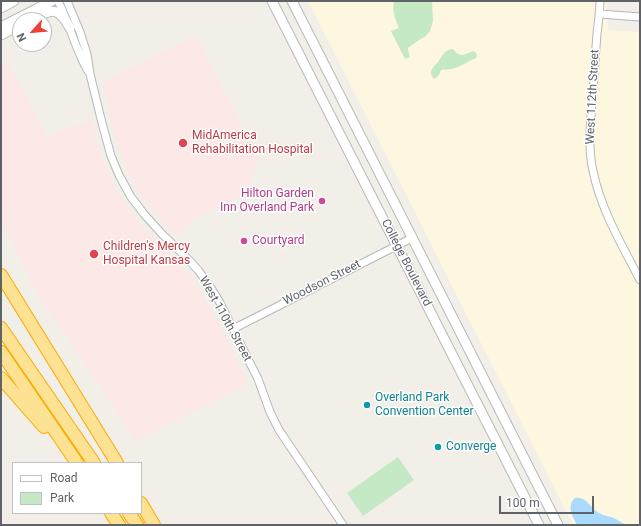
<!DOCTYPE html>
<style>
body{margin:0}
#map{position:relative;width:641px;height:526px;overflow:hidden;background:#f1efe8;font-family:Roboto,sans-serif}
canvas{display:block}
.frame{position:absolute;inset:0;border:2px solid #5f6368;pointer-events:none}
.legend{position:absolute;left:12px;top:462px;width:130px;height:52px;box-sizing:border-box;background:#fff;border:1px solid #bfc1c3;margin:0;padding:5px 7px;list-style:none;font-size:12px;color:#5f6368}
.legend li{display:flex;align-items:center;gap:8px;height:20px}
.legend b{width:20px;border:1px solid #bfc1c3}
.north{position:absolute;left:12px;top:12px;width:40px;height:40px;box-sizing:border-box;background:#fff;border:1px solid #bfc1c3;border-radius:50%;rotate:243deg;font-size:11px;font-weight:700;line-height:16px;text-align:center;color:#5f6368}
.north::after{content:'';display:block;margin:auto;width:14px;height:18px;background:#ea4335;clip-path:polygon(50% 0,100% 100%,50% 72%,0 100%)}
.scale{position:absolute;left:499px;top:496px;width:95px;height:18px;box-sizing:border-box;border:2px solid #5f6368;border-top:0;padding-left:5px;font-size:12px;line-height:14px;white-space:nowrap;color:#5f6368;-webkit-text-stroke:3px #fff;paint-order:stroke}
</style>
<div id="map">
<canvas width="641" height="526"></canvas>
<div class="frame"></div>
<ul class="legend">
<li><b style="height:5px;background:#fff"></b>Road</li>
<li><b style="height:11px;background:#c5e8c5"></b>Park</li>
</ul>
<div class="north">N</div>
<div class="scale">100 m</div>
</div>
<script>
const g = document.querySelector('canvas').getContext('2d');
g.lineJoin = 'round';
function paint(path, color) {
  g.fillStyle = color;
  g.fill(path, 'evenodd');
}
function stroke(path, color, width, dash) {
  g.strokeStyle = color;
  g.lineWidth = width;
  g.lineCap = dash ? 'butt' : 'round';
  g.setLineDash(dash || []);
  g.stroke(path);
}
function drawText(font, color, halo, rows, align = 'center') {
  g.font = font + ' Roboto,sans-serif';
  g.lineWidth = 3;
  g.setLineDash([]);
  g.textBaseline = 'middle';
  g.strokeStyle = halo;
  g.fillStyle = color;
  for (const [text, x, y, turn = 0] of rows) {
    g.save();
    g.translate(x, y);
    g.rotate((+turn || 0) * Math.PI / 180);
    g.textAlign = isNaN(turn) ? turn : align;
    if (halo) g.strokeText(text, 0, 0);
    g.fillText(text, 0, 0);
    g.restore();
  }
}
const commercial = new Path2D(`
 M308,1H606L608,30L640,32V525H573Z`);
const medical = new Path2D(`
 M196,36L237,115L258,158L254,172L250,182L243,191L237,197L228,202L193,220L183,230L179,238L163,222L146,203L138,190L125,165L114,135L103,82Z
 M8,61L47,137L70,127L92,121L98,149L114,187L135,219L150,235L176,260L194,280L221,327L248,384L135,441L99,384L41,301L1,220V65Z`);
const green = new Path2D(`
 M394,1H432L433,21L430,31L426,36L416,42L408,48V50L410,57L405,59L391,31L399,28C395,19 392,11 394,1Z
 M453,49C460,58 464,55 473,51L476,53L477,56L476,58C468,61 462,66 455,68C450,70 446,69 441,70C440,74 438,77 434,79C427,71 434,67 438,62C443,55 444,50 453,49Z
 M398,457L414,480L363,516L347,493Z`);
const water = new Path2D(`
 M575,498C587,496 590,508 599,513C604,516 609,516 614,518C618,520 622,523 626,525H577C573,517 566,506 575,498Z`);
const minor = new Path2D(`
 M58,1C70,24 75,49 88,71
 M67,1L80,32L87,54L90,74L102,123L111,156L119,175L131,197L144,214L162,234L185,256L198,270L209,285L219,301L258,379L270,412L279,430L343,525
 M600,1C600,12 598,23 597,34C595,58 594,81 592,104C590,127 588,149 593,171C601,210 622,245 640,280
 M600,14L640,17
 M233,329L412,238`);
const secondary = new Path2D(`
 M272,1L539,525
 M292,1L558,525
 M1,8L14,1
 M31,20C52,9 57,5 70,28
 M1,27L52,1
 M1,35L20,25`);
const motorway = new Path2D(`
 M1,275L117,463
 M1,328L94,463
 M1,352L77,463
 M1,378L44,427
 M141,503L154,525
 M111,513L119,525
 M129,513L137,525`);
const markers = [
 [183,143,5,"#e0444e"],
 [322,201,4,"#d1479c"],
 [244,241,4,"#d1479c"],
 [94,254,5,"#e0444e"],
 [367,405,4,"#0f9aa8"],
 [438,447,4,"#0f9aa8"]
];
const streetNames = [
 ["West 112th Street",593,97,-87],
 ["College Boulevard",406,263,63],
 ["Woodson Street",322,283,-27],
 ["West 110th Street",225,319,61]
];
const healthNames = [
 ["MidAmerica",192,136],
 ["Rehabilitation Hospital",192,150],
 ["Children's Mercy",103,247],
 ["Hospital Kansas",103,261]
];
const hotelNames = [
 ["Hilton Garden",314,194],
 ["Inn Overland Park",314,208],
 ["Courtyard",252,241,"left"]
];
const cultureNames = [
 ["Overland Park",375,398],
 ["Convention Center",375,412],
 ["Converge",446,447]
];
paint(commercial, '#fef7e0');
paint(medical, '#fce8e6');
paint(green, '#c5e8c5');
paint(water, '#aadaff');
stroke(minor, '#b5b8bc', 9);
stroke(secondary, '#b6babf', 11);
stroke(motorway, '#f9ab00', 14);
stroke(minor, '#fff', 7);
stroke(secondary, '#fff', 9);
stroke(motorway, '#fde293', 12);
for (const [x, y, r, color] of markers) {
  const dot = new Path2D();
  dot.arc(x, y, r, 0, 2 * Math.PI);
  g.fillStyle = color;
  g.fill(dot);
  stroke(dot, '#fff', 1.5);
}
drawText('12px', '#5f6368', '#fff', streetNames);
drawText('12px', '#be3a42', '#fff', healthNames, 'left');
drawText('12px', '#b23c85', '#fff', hotelNames, 'right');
drawText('12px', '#0d838f', '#fff', cultureNames, 'left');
</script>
